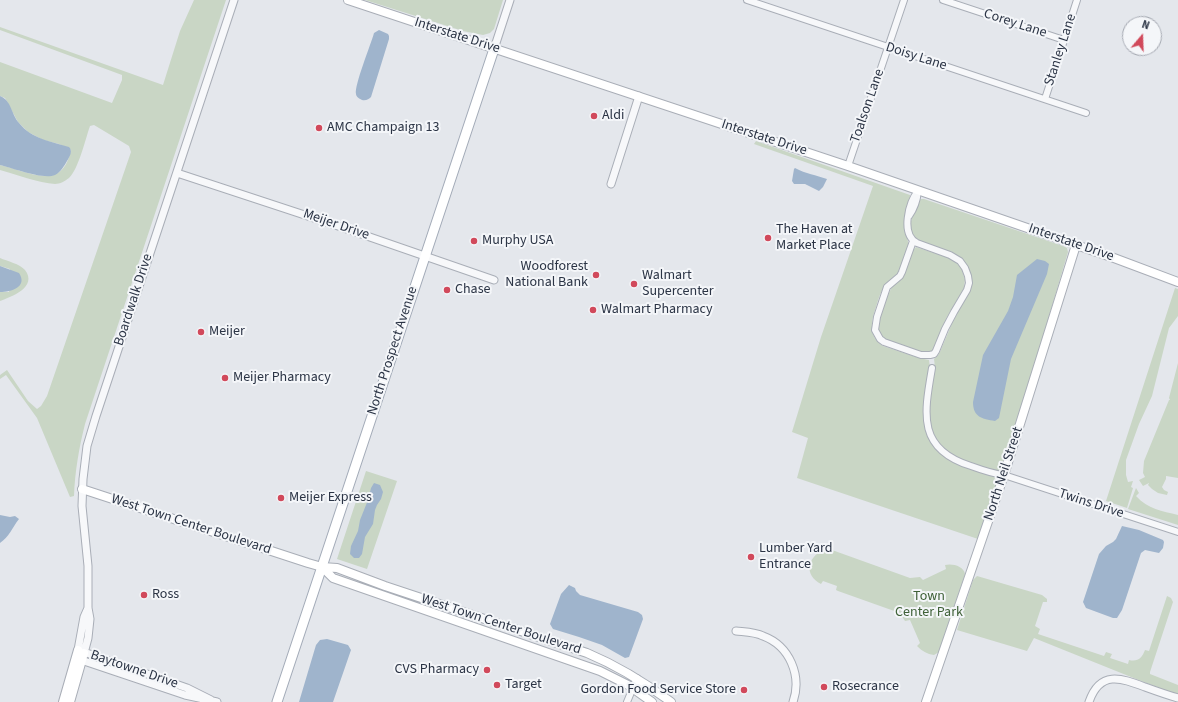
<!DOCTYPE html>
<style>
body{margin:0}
#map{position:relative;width:1178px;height:702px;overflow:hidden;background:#e4e7ec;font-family:"Source Sans 3",sans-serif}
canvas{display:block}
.north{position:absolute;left:1122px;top:16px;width:40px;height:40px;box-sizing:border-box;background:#f4f6f9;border:1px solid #a4a8b1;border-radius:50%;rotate:19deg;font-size:11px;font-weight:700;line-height:16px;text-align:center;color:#2b3445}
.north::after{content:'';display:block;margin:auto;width:14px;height:18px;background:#d1495b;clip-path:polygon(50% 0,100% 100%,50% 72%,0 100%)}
</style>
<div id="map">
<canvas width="1178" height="702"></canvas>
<div class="north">N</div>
</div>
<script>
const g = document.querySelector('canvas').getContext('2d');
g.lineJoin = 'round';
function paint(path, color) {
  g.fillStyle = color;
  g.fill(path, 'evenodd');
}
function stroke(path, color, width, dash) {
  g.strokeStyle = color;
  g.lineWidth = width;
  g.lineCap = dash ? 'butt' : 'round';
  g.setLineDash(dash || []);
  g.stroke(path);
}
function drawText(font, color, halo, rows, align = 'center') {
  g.font = font + ' "Source Sans 3",sans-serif';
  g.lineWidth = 4;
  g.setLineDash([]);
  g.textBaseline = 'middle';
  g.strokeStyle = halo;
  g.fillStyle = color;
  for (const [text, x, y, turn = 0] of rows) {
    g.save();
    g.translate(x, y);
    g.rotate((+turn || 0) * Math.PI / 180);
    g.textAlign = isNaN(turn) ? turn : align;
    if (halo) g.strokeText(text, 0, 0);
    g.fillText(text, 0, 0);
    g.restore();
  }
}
const green = new Path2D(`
 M194,0H226L85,424C79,448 75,471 74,496L70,497L37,418L6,375L0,379V375L7,370L28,401L37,409L41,406L47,396L131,152L129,146L94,125L90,126C85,140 79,168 69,178C65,181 60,184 55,184C39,183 15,174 0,170V165C28,171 62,193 71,150L59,144L43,140L28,132L18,122L5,98L0,96V62L112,103L122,80V75L0,30V27L163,85L180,31Z
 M365,0H503L494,29L490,33L483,35L463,31Z
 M756,141L910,195C912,205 904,216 904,226C904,233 909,238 908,245C905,253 903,263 899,271C895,277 888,281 884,287C880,293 878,300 876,307C871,322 868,336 883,346L919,358L929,360L930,368L924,404V420L926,428L941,453L948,459L958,464L998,477V479L978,539L797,478L808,438L792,432L821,337L873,186L754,144Z
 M921,199H924L1063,246L1067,248L1068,252L1027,391L1000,472C988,469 976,466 965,462C945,455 928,435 929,413C929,407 930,401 931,395C932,384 936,369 934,359L939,354L956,314L972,285C974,236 898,258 912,218C914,212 916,203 921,199Z
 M916,247L952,259L961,267L965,280L964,288L947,317L933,350L931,352C921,353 911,348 901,345C894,343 884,341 880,334C871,318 903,267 912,251Z
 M0,258C7,261 20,264 25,270C38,287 11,297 0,301V292H9L10,269L0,266Z
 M1175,288L1178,289V316L1169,328L1152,396L1139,424L1126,460V475L1128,482L1133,481L1131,487L1133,488L1127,508L1106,501Z
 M1178,363V478L1166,476V479L1162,487L1164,490L1168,492L1167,495L1158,493L1152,489L1148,485L1149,483L1143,486L1139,480L1145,477L1143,473L1144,461L1169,400H1170L1169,398Z
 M366,471L397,481L367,569L337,559Z
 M1136,488L1139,493L1136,496C1148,509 1162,511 1178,515V525L1128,509Z
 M823,550H832L910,578L920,577L923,580L946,569L945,565C952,563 964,566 965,574L939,652L934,655C927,654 922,651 917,646L920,643L910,620L905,621L901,615L897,612L838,591L836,590L837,586L823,581L821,584C804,575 807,558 823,550Z
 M977,576L1042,595L1047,599V602H1043L1035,626L1040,629L1038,634L1104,656L1106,652L1112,654L1110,658L1128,664L1129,660C1138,662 1142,658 1145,650L1149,651L1167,596L1171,598L1173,602L1150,672V674L1178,685V695L1141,681L1034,638L1027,651L957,630L973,580Z`);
const water = new Path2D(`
 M379,30L388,34L389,36V39L371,97C369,99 366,101 362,100C360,99 356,97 356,94C354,86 371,44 374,33Z
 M0,96C12,101 11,114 19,123C32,139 50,141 69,147C73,151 70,156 67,161C64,166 61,172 55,175C43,180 13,168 0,165Z
 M795,168C806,174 816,175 827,179L823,187L819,191L805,184H794L792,181L794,169Z
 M1037,259L1045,261L1049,264L1047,274L1011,359L999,418L995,421C982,419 973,417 973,402L983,355L1008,311L1013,297L1017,275Z
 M0,266L19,273C28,287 11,292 0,292Z
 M374,483L380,485L383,492L381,499L377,505L375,510L373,524L365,537L362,554L359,558H354L350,554L351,546L358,531L360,520L368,500L371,488Z
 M0,515L10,517L15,516L19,519C12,528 9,537 0,543Z
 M1122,526L1139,530L1163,540L1164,542L1163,548L1159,553L1145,550L1141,553L1122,610L1117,618H1113L1086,608L1083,602L1099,554L1106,546L1113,542L1116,539Z
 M569,585L575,588L576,591L580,595L638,612L642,615L643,619L629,657L625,658L602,645L579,637L553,629L550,624L561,594Z
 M327,639L348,645L351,650L333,702H299L316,645L320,640Z`);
const minor = new Path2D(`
 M747,0L1086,113
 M943,0L1064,40
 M1045,99L1077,0
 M848,166L904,0
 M909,216C914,209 917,201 918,191
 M913,241L902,272L900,276L887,287L877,317L875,330L880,339L884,342L921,355H930L934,354L936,351L945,329L954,312L967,290L969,283L968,276L965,268L960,261L950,255L917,243C900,234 909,202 918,191
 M932,368C924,414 917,449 971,466C982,470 993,474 1004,475L1178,532
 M627,702L637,678`);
const tertiary = new Path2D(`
 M494,49L510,0
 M177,173L338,226L494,280
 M611,184L639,96
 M88,608L84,617L78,650L187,688L211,700
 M736,631C745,632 755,632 763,636C790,646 802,676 793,702
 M84,653L88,638L90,619L88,608V566L82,506L83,479L87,446L96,416L234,0
 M78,659L185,695L217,702
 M1089,702C1100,670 1121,678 1145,687C1156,691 1167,695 1178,698`);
const secondary = new Path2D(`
 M348,0L848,166L1114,258L1178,282
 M82,489L308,563L322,567L337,568L385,586L587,653C618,666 644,682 671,702
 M322,567L333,578L600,671L628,685L652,702
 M63,702L78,650
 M70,702L84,653
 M926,702L1004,475L1076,245`);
const primary = new Path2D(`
 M277,702L494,49`);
const markers = [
 [594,116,4,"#d1495b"],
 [319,128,4,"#d1495b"],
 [768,238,4,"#d1495b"],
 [474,241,4,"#d1495b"],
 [596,275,4,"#d1495b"],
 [634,284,4,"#d1495b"],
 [447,290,4,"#d1495b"],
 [593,310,4,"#d1495b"],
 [201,332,4,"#d1495b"],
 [225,378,4,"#d1495b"],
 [281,498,4,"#d1495b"],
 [751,557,4,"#d1495b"],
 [144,595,4,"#d1495b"],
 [487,670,4,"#d1495b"],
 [497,685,4,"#d1495b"],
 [824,687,4,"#d1495b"],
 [744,690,4,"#d1495b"]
];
const streetNames = [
 ["Corey Lane",1015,24,18],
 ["Interstate Drive",457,36,18],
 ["Stanley Lane",1061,50,-72],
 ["Doisy Lane",916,57,18],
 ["Toalson Lane",868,106,-71],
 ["Interstate Drive",764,138,18],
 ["Meijer Drive",336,225,19],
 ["Interstate Drive",1071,243,19],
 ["Boardwalk Drive",134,300,-72],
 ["North Prospect Avenue",393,351,-72],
 ["North Neil Street",1004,474,-72],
 ["Twins Drive",1091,504,18],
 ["West Town Center Boulevard",191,525,18],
 ["West Town Center Boulevard",501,625,18],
 ["Baytowne Drive",134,670,19]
];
const poiNames = [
 ["Aldi",602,116],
 ["AMC Champaign 13",327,128],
 ["The Haven at",776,230],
 ["Market Place",776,246],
 ["Murphy USA",482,241],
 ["Woodforest",588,267,"right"],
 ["National Bank",588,283,"right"],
 ["Walmart",642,276],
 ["Supercenter",642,292],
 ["Chase",455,290],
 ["Walmart Pharmacy",601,310],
 ["Meijer",209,332],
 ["Meijer Pharmacy",233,378],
 ["Meijer Express",289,498],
 ["Lumber Yard",759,549],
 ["Entrance",759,565],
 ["Ross",152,595],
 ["CVS Pharmacy",479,670,"right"],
 ["Target",505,685],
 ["Rosecrance",832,687],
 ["Gordon Food Service Store",736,690,"right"]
];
const parkNames = [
 ["Town",929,597],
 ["Center Park",929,613]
];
paint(green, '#c9d6c5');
paint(water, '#9fb4cc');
stroke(minor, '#a9aeb7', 8);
stroke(tertiary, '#a9aeb7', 9);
stroke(secondary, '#a9aeb7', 10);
stroke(primary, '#a3abb8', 11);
stroke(minor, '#f7f8fa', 6);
stroke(tertiary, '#f7f8fa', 7);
stroke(secondary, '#fff', 8);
stroke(primary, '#fff', 9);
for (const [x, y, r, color] of markers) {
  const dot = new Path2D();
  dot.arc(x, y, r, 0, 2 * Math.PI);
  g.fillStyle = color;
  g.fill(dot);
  stroke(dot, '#f4f6f9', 1.5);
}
drawText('14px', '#2b3445', '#f4f6f9', streetNames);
drawText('14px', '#2b3445', '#f4f6f9', poiNames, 'left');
drawText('14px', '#3f6138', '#f4f6f9', parkNames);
</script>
